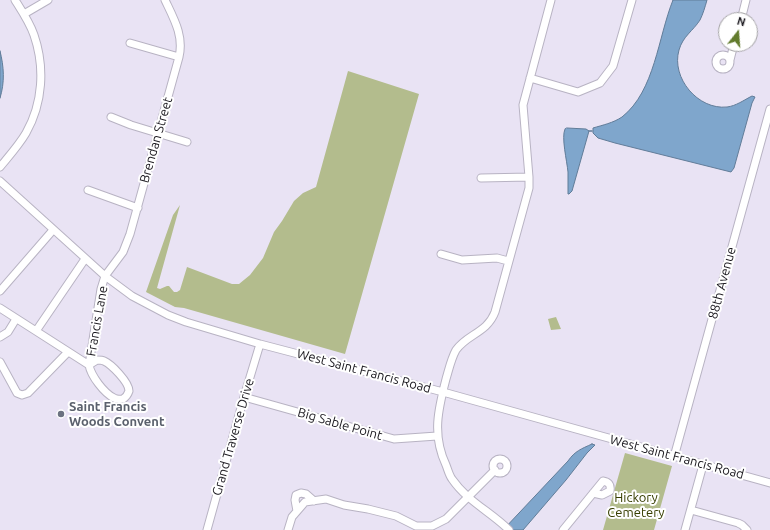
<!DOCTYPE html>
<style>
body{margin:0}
#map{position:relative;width:770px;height:530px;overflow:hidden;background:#e9e3f4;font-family:Ubuntu,sans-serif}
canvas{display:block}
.north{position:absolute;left:718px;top:12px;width:40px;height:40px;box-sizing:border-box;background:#fff;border:1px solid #a4a3a5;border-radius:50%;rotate:17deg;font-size:11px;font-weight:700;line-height:16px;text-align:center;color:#1b191f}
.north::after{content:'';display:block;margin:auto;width:14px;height:18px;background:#627b2d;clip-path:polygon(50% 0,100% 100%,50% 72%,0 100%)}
</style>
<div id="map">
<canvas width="770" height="530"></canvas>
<div class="north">N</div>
</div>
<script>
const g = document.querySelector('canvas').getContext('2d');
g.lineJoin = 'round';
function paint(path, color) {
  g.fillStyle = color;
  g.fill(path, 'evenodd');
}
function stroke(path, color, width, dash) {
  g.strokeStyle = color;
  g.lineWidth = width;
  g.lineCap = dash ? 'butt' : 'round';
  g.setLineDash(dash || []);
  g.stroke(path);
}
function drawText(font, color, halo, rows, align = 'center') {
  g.font = font + ' Ubuntu,sans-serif';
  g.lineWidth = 4;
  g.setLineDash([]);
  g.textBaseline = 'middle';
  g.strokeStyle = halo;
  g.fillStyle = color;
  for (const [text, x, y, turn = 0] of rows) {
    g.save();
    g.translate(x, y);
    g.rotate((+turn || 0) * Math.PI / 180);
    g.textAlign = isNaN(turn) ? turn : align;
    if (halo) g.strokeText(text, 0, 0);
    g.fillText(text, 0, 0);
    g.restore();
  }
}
const green = new Path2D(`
 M348,71L419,94L345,354L184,308L175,307L146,292L173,215L180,205L157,288L160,289L167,286H169L174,292H177L180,290L187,267L232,284H239L250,275L263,258L274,232L282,221L294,201L303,193L316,187Z
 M556,317L561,329L551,330L548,319Z
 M625,453L672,466L654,530H603Z`);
const water = new Path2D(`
 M673,0H707C705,7 703,14 700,20C693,31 683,36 679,50C671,78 698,110 727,107C736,106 744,100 752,96L755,97L752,103L734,168L731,172L615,143L598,138L593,133V128C603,125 613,123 622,117C655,91 658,37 673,0Z
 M0,51C4,67 5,82 0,98Z
 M567,128L586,129L589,131L572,191L569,194H568C568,187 568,179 568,172C567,161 561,137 565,129Z
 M592,444L595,445L587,453L566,480L523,530H503L568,461C575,451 581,449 592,444Z`);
const stream = new Path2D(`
 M589,131H592`);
const minor = new Path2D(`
 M24,14L48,0
 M741,20L746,0
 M130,43L179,57
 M716 62a7 7 0 1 1 14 0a7 7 0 1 1-14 0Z
 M730,60L734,44
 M530,78L578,92L600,83L613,66L632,0
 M111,117L131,125L187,142
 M0,167C9,156 19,145 26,133C43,103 45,67 34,35C30,23 22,11 15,0
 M481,178L529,177
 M0,181L105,276L132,296L168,315L186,322L260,344L443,392L770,483
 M88,190L138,208
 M441,254L462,260L497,258L508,261
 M0,291L53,230
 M0,308L89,365
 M36,331L85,259
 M0,337L8,332L16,319
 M0,362L17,393L22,395L28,393L68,352
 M89,365L97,360C99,360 102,360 104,361C111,364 129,382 129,391C128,394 126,397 123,399C120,399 117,400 114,398C104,393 91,376 89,365L101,289L105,276L123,252L130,234L179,57C184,36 174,19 165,0
 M244,397L394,439L437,436
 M674,457L770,109
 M493 466a7 7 0 1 1 14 0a7 7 0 1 1-14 0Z
 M691,510L738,523L742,525L747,530
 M297,511L295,500L296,495L301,493L306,494L314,501
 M207,530L244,397L260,344
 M288,530L292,517L305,502L326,499L344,505L368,509L396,516L416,526H432L446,519L495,470
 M509,530C491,512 467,501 452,479C449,475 448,470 446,465C432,435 438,410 446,379C449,369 451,359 456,350C467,334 487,333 495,312L529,188V177L523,105L551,0
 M563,530L603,481C609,482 611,485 610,491L602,495L593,493
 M685,530L703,465`);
const markers = [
 [61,414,4,"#6b7280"]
];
const streetNames = [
 ["Brendan Street",156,140,-74],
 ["88th Avenue",722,283,-75],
 ["Francis Lane",97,321,-80],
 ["West Saint Francis Road",364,371,15],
 ["Big Sable Point",340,424,16],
 ["Grand Traverse Drive",233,437,-74],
 ["West Saint Francis Road",677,457,15]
];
const worshipNames = [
 ["Saint Francis",69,407],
 ["Woods Convent",69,422]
];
const parkNames = [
 ["Hickory",636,498],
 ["Cemetery",636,513]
];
paint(green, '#b3bc8d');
paint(water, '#7fa6cc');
stroke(water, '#617c98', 1);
stroke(stream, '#617c98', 1.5);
stroke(minor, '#b8b3c3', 9);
stroke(minor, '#fff', 7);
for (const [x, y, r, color] of markers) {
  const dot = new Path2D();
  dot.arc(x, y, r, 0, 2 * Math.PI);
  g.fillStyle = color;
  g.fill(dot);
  stroke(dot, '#fff', 1.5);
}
drawText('13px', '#1b191f', '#fff', streetNames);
drawText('bold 13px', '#5b616d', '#fff', worshipNames, 'left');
drawText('13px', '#373e00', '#fff', parkNames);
</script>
